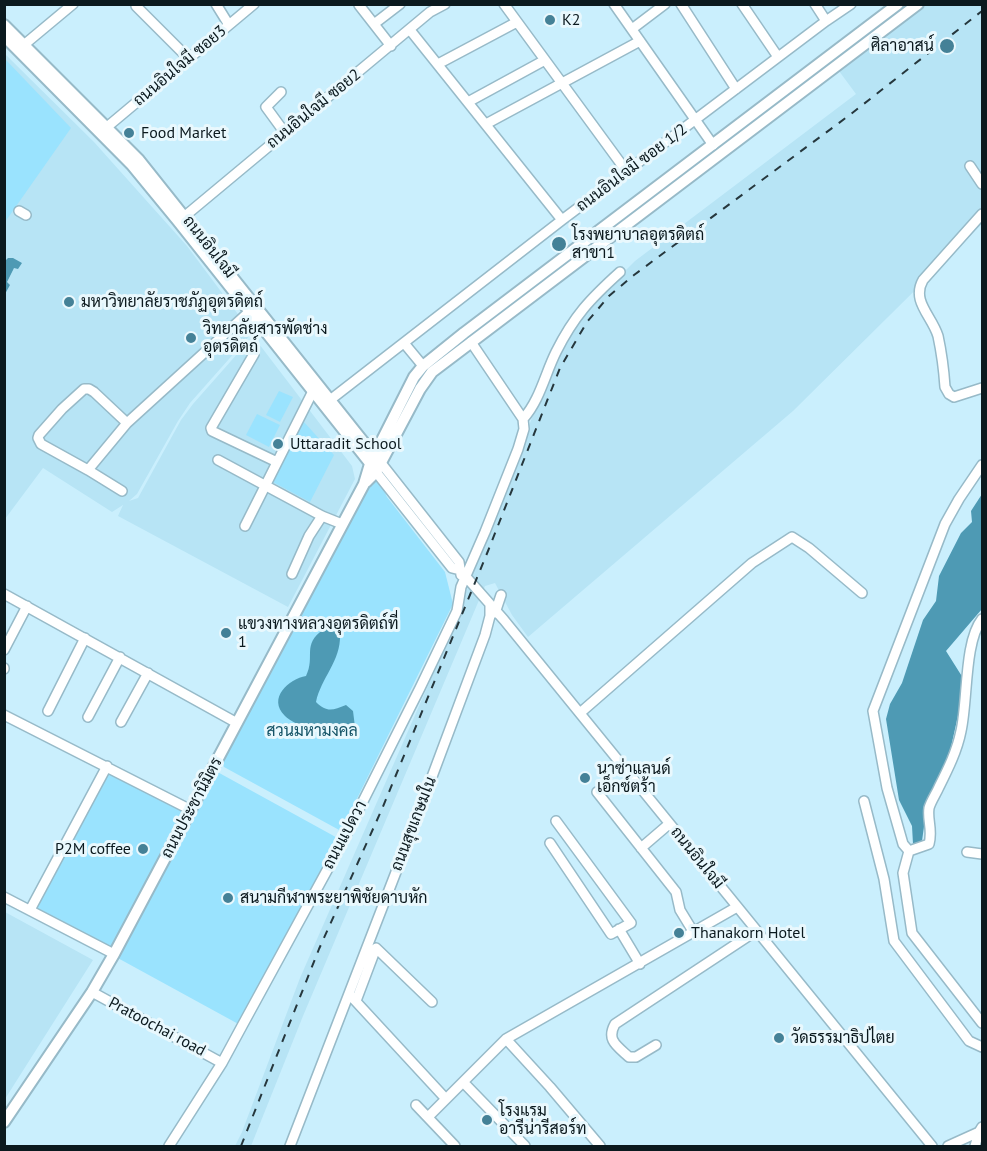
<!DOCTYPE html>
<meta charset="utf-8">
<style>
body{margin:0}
#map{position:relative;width:987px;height:1151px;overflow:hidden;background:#caeffd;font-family:"PT Sans",sans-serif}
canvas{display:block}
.frame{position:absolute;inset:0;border:6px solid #0b191e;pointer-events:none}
</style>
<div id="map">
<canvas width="987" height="1151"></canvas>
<div class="frame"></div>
</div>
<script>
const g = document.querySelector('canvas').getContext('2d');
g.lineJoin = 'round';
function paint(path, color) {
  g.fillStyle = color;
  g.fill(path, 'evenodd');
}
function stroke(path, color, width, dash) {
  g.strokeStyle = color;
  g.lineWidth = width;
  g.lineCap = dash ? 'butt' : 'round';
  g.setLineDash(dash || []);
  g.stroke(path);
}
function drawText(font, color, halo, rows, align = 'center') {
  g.font = font + ' "PT Sans",Sarabun,sans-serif';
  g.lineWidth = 6;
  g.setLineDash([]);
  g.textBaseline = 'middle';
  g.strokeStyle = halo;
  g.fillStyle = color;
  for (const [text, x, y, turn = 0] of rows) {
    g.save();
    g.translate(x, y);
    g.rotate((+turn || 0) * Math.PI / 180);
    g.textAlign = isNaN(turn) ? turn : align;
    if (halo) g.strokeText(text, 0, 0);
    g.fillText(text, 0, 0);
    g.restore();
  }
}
const built = new Path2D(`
 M926,5H982V224L793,411L528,637L512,615L495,583L485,586L303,1016L251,1146H235L242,1132L300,978L447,642L541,394L559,350L579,317L635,261L856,94L839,71Z
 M4,53L94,142L187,246L252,333L190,403L178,421L137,494L129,501L138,498L181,420L193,404L253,336L352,466L355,479L288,607L118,516L123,505L112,512L43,468L5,519Z
 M5,912L93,960L5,1099Z`);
const green = new Path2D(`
 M5,59L71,128L5,222Z
 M279,391L293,397L280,422L266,415Z
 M257,414L280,425L269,447L246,435Z
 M303,421L334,455L310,502L271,481Z
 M376,472L387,497L445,572L453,604L341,831L224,767L219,756Z
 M107,766L191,809L212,769L343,841L242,1026L30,910Z`);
const water = new Path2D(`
 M8,258H13L22,263L18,269L14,268L7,282L10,285L5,294V261Z
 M982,494V609L946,651L963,678L961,702L951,747L926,812L922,841L913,844L912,826L899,800L886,719L890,704L902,683L923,620L936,601L939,576L961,533L972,522L971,511Z
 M324,629H332L340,635C341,661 321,678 316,702C327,713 333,710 346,705L353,711L355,727L352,734C337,739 296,727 285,716C267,698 289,679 306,676C316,656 301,645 324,629Z`);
const minor = new Path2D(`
 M216,4L229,25
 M504,4L627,172
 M614,4L713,145
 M681,4L736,89
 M742,4L778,57
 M815,4L826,21
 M359,5L391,46
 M136,6L188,58
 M374,24L400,4
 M632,29L665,4
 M410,30L562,220
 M25,44L73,4
 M438,64L517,22
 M281,92L266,107L285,133
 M468,102L545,60
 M486,124L640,41
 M107,127L254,4
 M970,166L982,184
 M19,211L26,215
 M982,214L923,280C911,301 932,316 938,336C941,350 944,372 945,387L949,394L954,397L982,388
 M185,216L430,12L445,4
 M404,343L423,366
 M254,354L211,428L212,431L277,462
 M330,400L562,220L826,21L851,4
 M523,419C540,400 545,374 556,352C574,316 590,299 620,272
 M218,460L322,516L342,524
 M381,463L459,562L461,575
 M982,465L959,499L945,524L873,711L887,788L903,844L909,851L929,844C933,829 927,821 929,808C931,801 936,794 939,787C948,769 957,751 961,731C968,700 964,642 982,619
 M88,470L41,444L38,438L39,435L62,409L84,389H89L94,392L127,423
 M376,472L452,568L460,570L504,620L932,1146
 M122,491L88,470L127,423L250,311
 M245,526L313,391
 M292,574L309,536L322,516
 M4,594L237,723
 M495,613L501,595
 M4,650L27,606
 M4,668V669
 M48,711L85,638
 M580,713L752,563L792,537L809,548L862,593
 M4,715L191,810
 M88,717L120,657
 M121,722L148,673
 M597,792L676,892L680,910L694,933
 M864,801L884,879L894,941L969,1041L982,1047
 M550,843L611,934L631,923L556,821
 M641,848L669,824
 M909,851L903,873L912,933L982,1023
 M967,852L982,854
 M4,897L114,954
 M30,910L107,766
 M619,929L640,964
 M92,992L222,1063
 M349,994L446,1099L506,1039L737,907
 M356,1001L376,948L432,1002
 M506,1039L550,1087L600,1146
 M656,1045L636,1057H629C617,1046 606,1040 615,1024L756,931
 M464,1083L525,1146
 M416,1105L455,1146
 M428,1117L446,1099
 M169,1146L222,1063L242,1026L343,841L420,688L457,611L461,587L485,532L518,449L524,429L523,419L471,342
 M290,1146L408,841L485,635L490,616V604
 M948,1146L979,1132L982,1127
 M975,1146L979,1132`);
const major = new Path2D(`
 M4,25L139,160L377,459
 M4,36L132,165L178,221L373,467
 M366,482L376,472L420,389L432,372L918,4
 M4,1122L92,992L114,954L364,484L370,464L414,377L423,366L464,333L898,4`);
const rail = new Path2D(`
 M241,1146L319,949L382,809L488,551L560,368L587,322L609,296L634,275L851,114L982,11`);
const markers = [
 [550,20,6,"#448197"],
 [947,46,8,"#448197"],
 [129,133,6,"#448197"],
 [559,244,8,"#448197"],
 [69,302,6,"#448197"],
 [191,338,6,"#448197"],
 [278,444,6,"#448197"],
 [226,633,6,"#448197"],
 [585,778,6,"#448197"],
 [143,849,6,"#448197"],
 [228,898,6,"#448197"],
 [679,933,6,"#448197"],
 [779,1038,6,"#448197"],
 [487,1120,6,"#448197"]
];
const poiNames = [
 ["K2",562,20],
 ["ศิลาอาสน์",934,46,"right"],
 ["Food Market",141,133],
 ["โรงพยาบาลอุตรดิตถ์",572,235],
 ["สาขา1",572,253],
 ["มหาวิทยาลัยราชภัฏอุตรดิตถ์",81,302],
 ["วิทยาลัยสารพัดช่าง",203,329],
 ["อุตรดิตถ์",203,347],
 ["Uttaradit School",290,444],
 ["แขวงทางหลวงอุตรดิตถ์ที่",238,624],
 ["1",238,642],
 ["นาซ่าแลนด์",597,769],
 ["เอ็กซ์ตร้า",597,787],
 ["P2M coffee",131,849,"right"],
 ["สนามกีฬาพระยาพิชัยดาบหัก",240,898],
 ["Thanakorn Hotel",691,933],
 ["วัดธรรมาธิปไตย",791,1038],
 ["โรงแรม",499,1111],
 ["อารีน่ารีสอร์ท",499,1129]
];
const streetNames = [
 ["ถนนอินใจมี ซอย3",180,66,-40],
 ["ถนนอินใจมี ซอย2",314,109,-39],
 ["ถนนอินใจมี ซอย 1/2",632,168,-37],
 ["ถนนอินใจมี",209,247,52],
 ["ถนนประชานิมิตร",192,808,-62],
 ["ถนนสุขเกษมใน",414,824,-69],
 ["ถนนแปดวา",345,835,-62],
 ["ถนนอินใจมี",697,858,51],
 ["Pratoochai road",157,1027,28]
];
const parkNames = [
 ["สวนมหามงคล",312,731]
];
paint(built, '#b7e4f5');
paint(green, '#9ae3fe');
paint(water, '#4e9ab4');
stroke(minor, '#97bac8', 12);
stroke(major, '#97bac8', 14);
stroke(minor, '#fff', 9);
stroke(major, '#fff', 10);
stroke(rail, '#26373d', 2, [8, 8]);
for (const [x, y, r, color] of markers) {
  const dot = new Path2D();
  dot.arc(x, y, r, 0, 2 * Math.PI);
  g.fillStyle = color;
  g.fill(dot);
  stroke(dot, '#e9f8fd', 2);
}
drawText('16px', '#0b191e', '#e9f8fd', poiNames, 'left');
drawText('16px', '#0b191e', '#e9f8fd', streetNames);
drawText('16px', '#155467', '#e9f8fd', parkNames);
</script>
